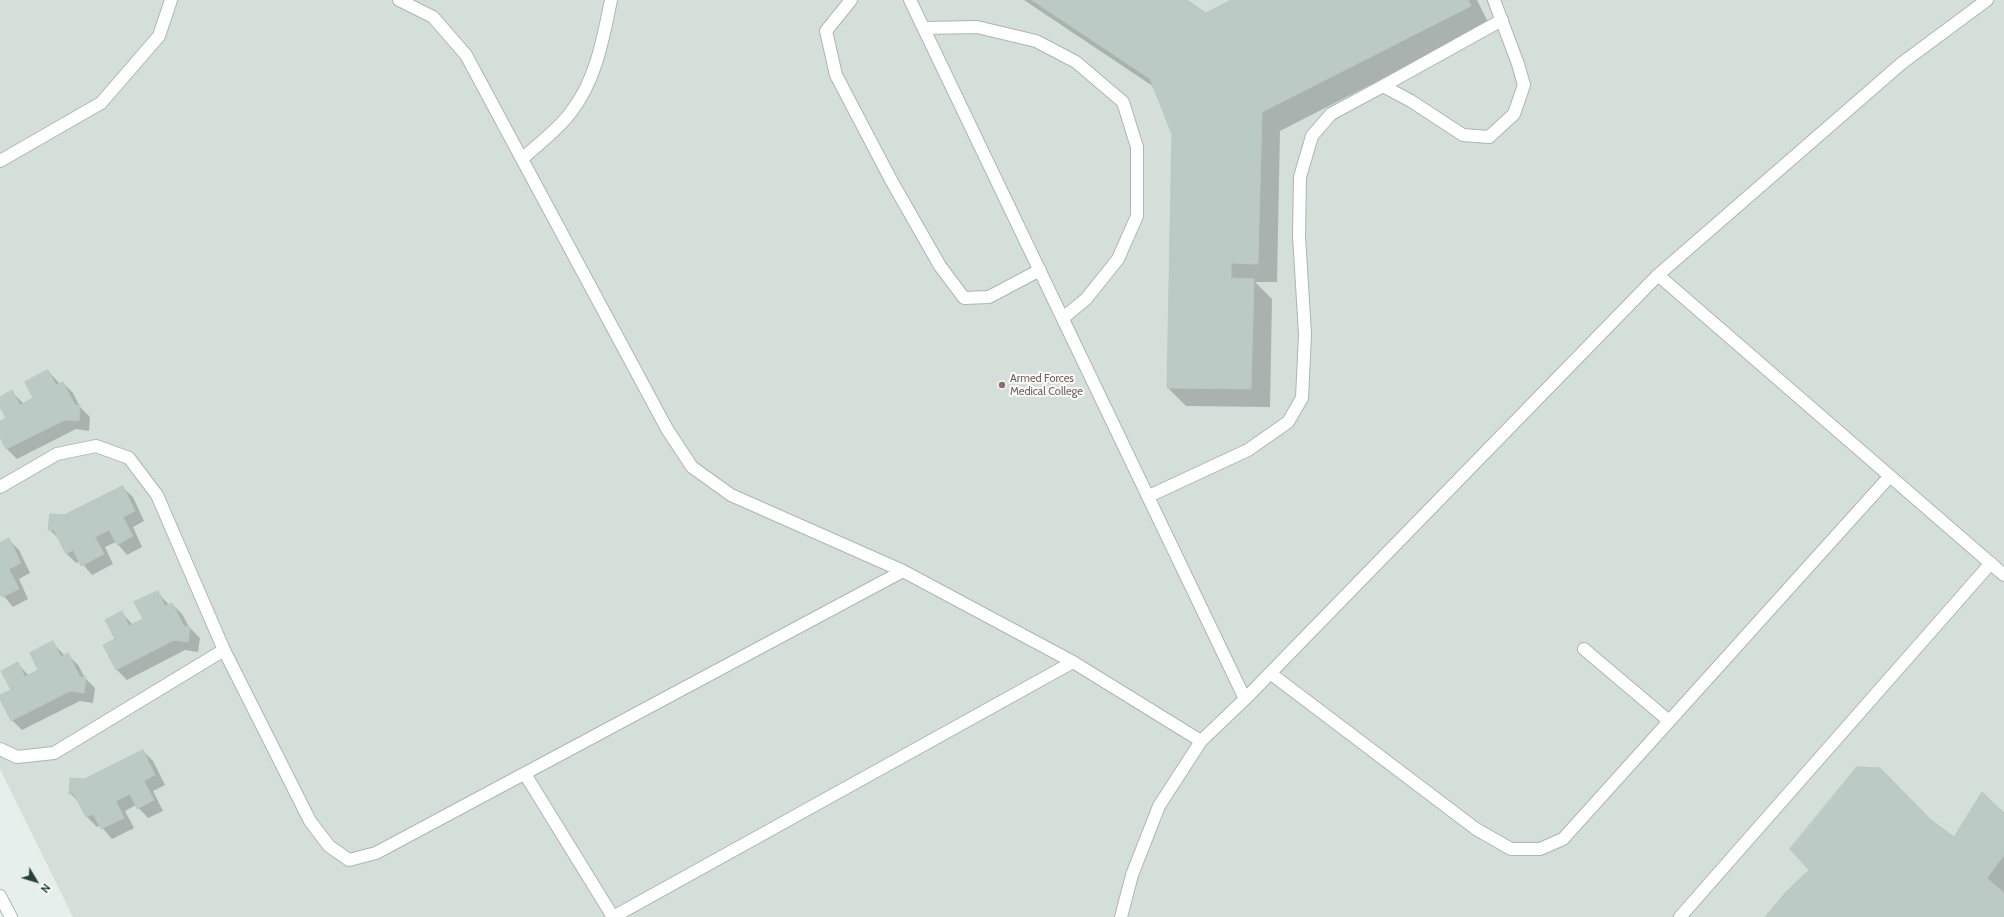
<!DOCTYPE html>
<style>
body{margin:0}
#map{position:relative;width:2004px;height:917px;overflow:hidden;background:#e6efeb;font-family:Cabin,sans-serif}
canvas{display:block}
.north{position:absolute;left:16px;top:861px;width:40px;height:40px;-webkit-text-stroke:3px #f7fbf9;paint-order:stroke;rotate:128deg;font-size:11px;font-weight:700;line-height:16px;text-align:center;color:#24423a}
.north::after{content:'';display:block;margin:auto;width:14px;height:18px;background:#24423a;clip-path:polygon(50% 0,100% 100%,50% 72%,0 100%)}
</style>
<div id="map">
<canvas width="2004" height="917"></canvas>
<div class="north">N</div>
</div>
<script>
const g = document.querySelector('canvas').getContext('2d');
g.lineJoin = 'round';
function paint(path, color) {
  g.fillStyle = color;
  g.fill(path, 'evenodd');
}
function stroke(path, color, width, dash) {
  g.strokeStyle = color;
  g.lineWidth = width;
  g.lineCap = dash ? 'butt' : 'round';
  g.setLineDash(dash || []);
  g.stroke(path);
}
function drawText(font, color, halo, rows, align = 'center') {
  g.font = font + ' Cabin,sans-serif';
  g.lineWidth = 4;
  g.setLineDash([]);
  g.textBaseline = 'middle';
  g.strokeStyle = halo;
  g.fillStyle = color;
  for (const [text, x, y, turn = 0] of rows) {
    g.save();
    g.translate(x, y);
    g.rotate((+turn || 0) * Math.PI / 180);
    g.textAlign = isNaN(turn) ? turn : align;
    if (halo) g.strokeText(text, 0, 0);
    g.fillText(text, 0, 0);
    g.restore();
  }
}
const built = new Path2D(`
 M0,0H2004V917H73L0,769Z`);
const shadow = new Path2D(`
 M1024,0H1186L1206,14L1233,0H1477L1489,24L1280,131L1277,282H1255L1272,299L1270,407L1186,406L1168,388L1173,134L1154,87Z
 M48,371L60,384L63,383L73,393L80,407L90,417L89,431L76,429L17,459L7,449L0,434V422L7,419L0,405V398L12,392L24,404L34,399Z
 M122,487L133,497L144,521L133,527L142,547L127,555L116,542L105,547L113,564L92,575L80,561L76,563L66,553L60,540L50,530L64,516Z
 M8,539L19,550L30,573L19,579L28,599L13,607L2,594L0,595V544Z
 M157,592L169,605L172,604L182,614L189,627L200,638L198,652L185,650L127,680L117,670L105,646L116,640L122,613L133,625L144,620Z
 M53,643L65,656L68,655L78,665L85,678L95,688L93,703L80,701L22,730L12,720L0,696L12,690L17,663L29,676L40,671Z
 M143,751L153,761L165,785L153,791L163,811L148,818L136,805L125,811L134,828L112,839L100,825L97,827L87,817L80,803L70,793L84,780Z
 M2004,815V917H1766L1811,870L1932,822L1955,838Z`);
const building = new Path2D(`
 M1032,0H1187L1206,13L1231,0H1468L1471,6L1262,112L1258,264L1231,263V278L1254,279L1251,389L1167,388L1172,134L1150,79Z
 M48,370L56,385L63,382L75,405H80L79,421L65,420L6,449L0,437V421L6,418L0,407V397L12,390L20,405L33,398L25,382Z
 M123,486L135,511L123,517L133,536L117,545L109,530L95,537L104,554L81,566L73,550L66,554L54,530H48L50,514L64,515Z
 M9,538L21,563L9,569L19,589L2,597L0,592V543Z
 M158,591L165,606L172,603L184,626L190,627L188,642L174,640L116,670L103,645L115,639L105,620L122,611L129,626L143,619L134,602Z
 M53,641L61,657L68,653L80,677H86L84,693L70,691L11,721L0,699V695L11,690L1,671L18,662L25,677L38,670L30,653Z
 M143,750L155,775L144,781L154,800L137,809L130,794L116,801L124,818L101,829L93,814L86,817L74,794H69L70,778L84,779Z
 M1857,767L1880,768L1931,820L1954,837L1982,792L2004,813V855L1987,878L2004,893V917H1765L1786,892L1809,870L1790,849Z`);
const service = new Path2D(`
 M399,0L433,17L466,55L667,429L692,467L731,495L903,571L1073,662L1201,741
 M851,0L826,31L836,75L891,180L940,266L964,298L989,297L1040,270
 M910,0L1245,699
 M924,28L977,27L1036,41L1076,62L1123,102L1137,147V216L1118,259L1086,299L1063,318
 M1383,86L1502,20
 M522,159C538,144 558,130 571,112C596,80 603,39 611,0
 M0,161L101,103L159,36L171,0
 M1658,275L2004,575
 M0,487L57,454L96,446L129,458L157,495L224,650L310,821L329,846L349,860L376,853L903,571
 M1149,496L1248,450L1288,422L1302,398L1305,334L1299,236L1300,177L1312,136L1331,114L1383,86L1411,101L1463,135L1489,137L1514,114L1524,85L1518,64L1494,0
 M1584,649L1669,721
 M1270,673L1476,829L1511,849H1540L1563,839L1890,476
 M0,749L17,757L54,753L224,650
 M525,774L613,917
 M613,917L1073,662
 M1121,917L1132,875L1159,806L1201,741L1245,699L1658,275L1902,63L1987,0
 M1680,917L1991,563`);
const tertiary = new Path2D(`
 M0,896L11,917`);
const markers = [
 [1002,385,4,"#8d6e63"]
];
const educationNames = [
 ["Armed Forces",1010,379],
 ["Medical College",1010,392]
];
paint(built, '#d4dfda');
paint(shadow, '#0003');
paint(building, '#bbcac4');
stroke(building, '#b8c9c2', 1);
stroke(service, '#a8b8b2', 14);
stroke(tertiary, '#a8b8b2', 14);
stroke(service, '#fff', 12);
stroke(tertiary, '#fff', 12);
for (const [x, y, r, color] of markers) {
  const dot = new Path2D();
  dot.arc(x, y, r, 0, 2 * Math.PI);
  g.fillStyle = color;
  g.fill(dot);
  stroke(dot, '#f7fbf9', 1.5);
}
drawText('11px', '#785e54', '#f7fbf9', educationNames, 'left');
</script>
